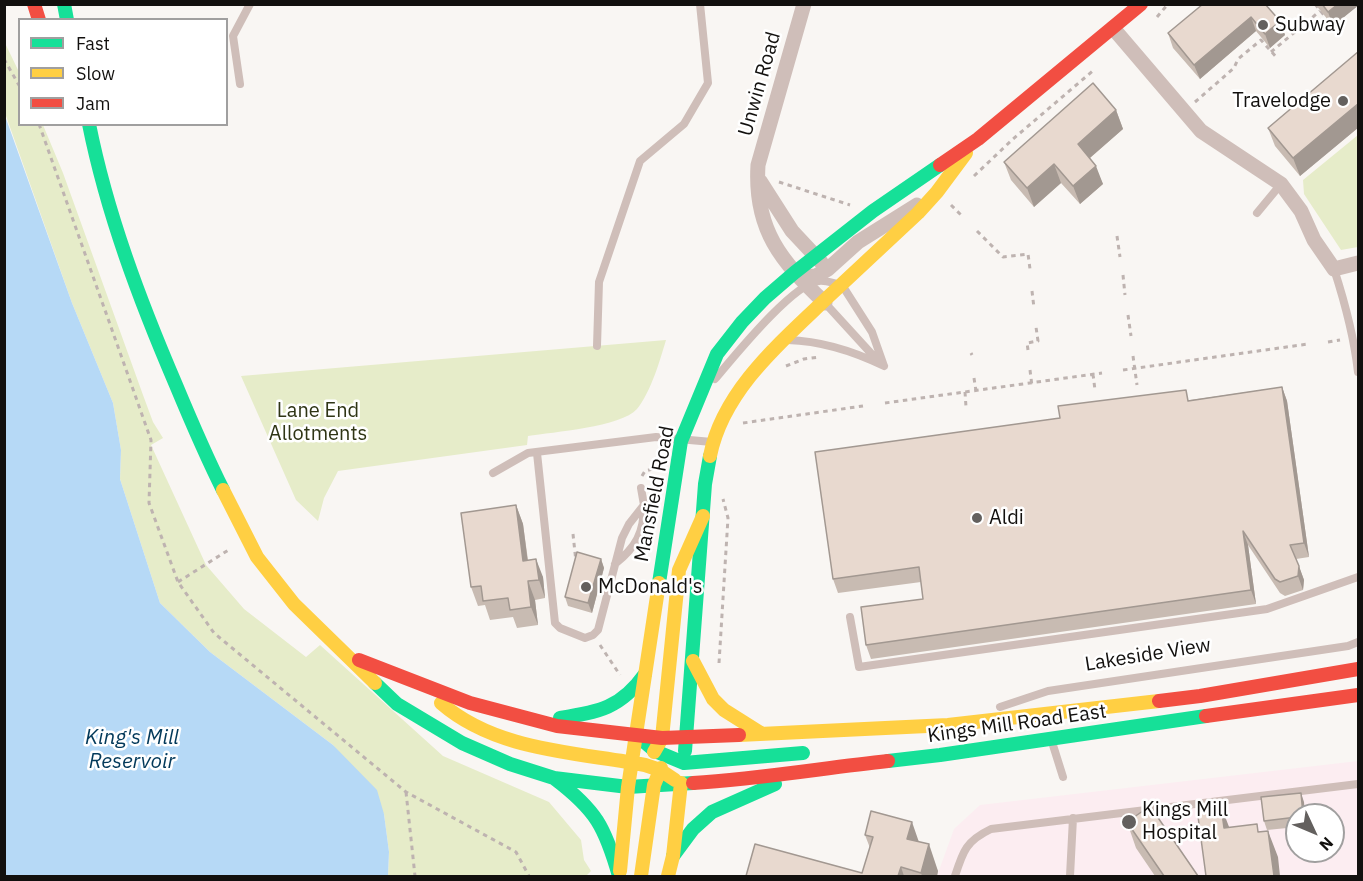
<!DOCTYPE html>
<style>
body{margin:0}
#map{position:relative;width:1363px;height:881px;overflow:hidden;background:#f9f6f3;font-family:"IBM Plex Sans",sans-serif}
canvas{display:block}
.frame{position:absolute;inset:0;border:6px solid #12100e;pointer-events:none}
.legend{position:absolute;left:18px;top:18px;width:210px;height:108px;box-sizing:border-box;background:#fff;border:2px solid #a09f9f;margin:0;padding:8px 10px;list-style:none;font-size:18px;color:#12100e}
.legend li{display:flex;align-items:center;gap:12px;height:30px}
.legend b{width:30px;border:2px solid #a09f9f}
.north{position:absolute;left:1285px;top:803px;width:60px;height:60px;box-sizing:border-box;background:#fff;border:2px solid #a09f9f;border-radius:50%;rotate:134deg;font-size:16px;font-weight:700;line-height:24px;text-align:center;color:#12100e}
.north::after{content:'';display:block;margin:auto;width:21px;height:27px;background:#63605e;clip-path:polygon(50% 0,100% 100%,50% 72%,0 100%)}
</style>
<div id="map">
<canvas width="1363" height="881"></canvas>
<div class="frame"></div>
<ul class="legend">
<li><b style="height:8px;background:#16e098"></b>Fast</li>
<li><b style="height:8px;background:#ffcf43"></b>Slow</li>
<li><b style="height:8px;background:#f24e42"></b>Jam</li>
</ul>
<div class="north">N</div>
</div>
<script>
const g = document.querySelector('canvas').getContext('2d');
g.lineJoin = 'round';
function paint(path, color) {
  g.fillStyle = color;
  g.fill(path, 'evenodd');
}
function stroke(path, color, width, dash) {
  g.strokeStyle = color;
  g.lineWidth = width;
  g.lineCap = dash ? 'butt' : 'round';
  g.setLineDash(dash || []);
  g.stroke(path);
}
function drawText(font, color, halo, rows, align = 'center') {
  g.font = font + ' "IBM Plex Sans",sans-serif';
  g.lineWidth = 5;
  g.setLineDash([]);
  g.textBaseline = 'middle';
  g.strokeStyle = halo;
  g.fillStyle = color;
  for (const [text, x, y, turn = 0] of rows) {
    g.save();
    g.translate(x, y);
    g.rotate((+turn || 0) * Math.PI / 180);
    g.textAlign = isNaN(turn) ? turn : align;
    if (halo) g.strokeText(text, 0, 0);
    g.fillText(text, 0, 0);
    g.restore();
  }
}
const medical = new Path2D(`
 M1358,761V876H937L954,829L980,805ZM1297,815H1333V851H1297Z`);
const green = new Path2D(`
 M4,41L19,72L20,124L43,125L63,173L143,395L153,422L163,438L151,445L206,565L244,609L306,657L320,645L443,756L549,802L581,840L584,860L591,871L586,876H388L389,852L384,814L333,745L210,652L160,603L120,479L121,450L113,403L72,303L5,113Z
 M1358,135V247L1341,250L1304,194L1303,180Z
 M666,340C660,360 651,392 637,409C621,427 553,432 528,436L527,445L338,471L324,498L318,521L296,500L241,376Z`);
const water = new Path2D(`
 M4,113L72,303L113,403L121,450L120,479L160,603L210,652L333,745L377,790L384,814L389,852L388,876H5Z`);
const path = new Path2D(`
 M1315,4L1332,25
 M1157,17L1168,4
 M1271,52L1320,11
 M4,59L20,87
 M1195,102L1234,68L1238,59L1261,40L1278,59
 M39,124L151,440L149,503L178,582L214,633L406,792L516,852L529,876
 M974,176L1013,139L1095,69
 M779,182L850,205
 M951,205L962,216
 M977,231L1003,257L1028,254L1030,269
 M1117,236L1120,257
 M1123,275L1125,295
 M1032,291L1034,308
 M1128,315L1131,336
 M1328,342L1340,340
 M1028,350L1027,343L1038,341L1036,327
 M971,353L972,355
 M1133,356L1137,385
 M786,366L804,359L819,357
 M1030,370L1032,386
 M1123,370L1308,344
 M1093,374L1095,390
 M974,378L976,391
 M965,392L966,407
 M885,403L1102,373
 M743,423L863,406
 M642,476L645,471L660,467
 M573,534L576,562
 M178,582L230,549
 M600,645L620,675
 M719,663L728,518L723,499
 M406,792L415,876`);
const lane = new Path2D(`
 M240,84L233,36L250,4
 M1257,213L1281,184
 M1334,269C1345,303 1354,336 1358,372
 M825,303L878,361
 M788,340C822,341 853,351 884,366
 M597,346L599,282L640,161L684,124L708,83L700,4
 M715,379C733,358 793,283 819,281C826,280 835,284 842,285L872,332L884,366
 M537,453L555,623L560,628L585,638L593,635L598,630L622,538L629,524L644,505L641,488
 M493,473L528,453L656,437L712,442
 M615,564C636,547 644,533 644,505
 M850,617L859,667L1267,609L1358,577
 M1000,707L1048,691L1348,646L1358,642
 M1052,742L1063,777
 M955,876C963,851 966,841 991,829L1358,784
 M1070,876L1073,818`);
const street = new Path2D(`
 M804,4L758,165C754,230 781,261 825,303
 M1113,28L1201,131L1281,184L1301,211L1314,240L1334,269L1358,263
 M760,181L792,231L821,262
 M794,273L806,277L816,276L828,269L858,242L917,205`);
const fast = new Path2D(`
 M64,4L67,20
 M89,124C107,214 140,301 176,385C191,421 206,456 223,490
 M659,583L681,441L717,354L742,322L765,298L794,273L873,211L940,165
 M375,683L397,704L462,743L510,764L554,778L628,787L693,783
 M560,718C599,712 621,708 645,674
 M636,735L655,751L684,763L803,753
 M685,751L705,484L710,456
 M888,761L940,755L1206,716
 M555,779C596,810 605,827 619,876
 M673,856L693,829L712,812L775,784`);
const slow = new Path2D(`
 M710,456C723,390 782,341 828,297C858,269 888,241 918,213L937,192L966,153
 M223,490L257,557L294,604L375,683
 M693,661L713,699L724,710L762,734
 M441,703C496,751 576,752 645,765L660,770L675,780
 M739,735L948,725L1159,701
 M654,752L662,738L679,570L703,516
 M620,871L628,787L659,583
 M641,876L654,785L661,768
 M668,876L673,856L681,783`);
const jam = new Path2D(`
 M34,4L39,20
 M940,165L978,139L1141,4
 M359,660L470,703L557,726L662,738L739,735
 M1159,701L1200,696L1358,669
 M1206,716L1358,695
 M693,783C758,779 823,768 888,761`);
const wall = new Path2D(`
 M1203,4L1280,21L1285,35L1270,48L1256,31L1200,79L1173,48L1168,33Z
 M1315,4H1359L1333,26Z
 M1359,51V127L1300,176L1275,146L1268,128Z
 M1116,110L1123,129L1090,158L1103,184L1080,204L1061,183L1034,207L1011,180L1004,162Z
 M1282,387L1287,401L1309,557L1296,559L1304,580L1303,590L1285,596L1280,593L1248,545L1256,604L871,659L866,645L923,599L921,582L838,593L833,579L1190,400Z
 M516,505L523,524L528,560L543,577L545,598L535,600L538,625L517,628L513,617L490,620L485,605L478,606L471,587Z
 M601,559L604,568L592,613L568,606L565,597Z
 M1304,802L1297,815V827L1267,830L1264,821Z
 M1127,822L1198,876H1155L1136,848Z
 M865,835L919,842L938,871L937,876H746L862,873L870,848Z`);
const shadedWall = new Path2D(`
 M1338,4L1359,5L1333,26L1328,12Z
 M1251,17L1256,31L1200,79L1194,65Z
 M1280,21L1285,35L1270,48L1265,34Z
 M1359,103V127L1300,176L1293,158Z
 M1116,110L1123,129L1084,163L1078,144Z
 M1054,164L1061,183L1034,207L1027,188Z
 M1096,166L1103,184L1080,204L1073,186Z
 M1282,387L1287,401L1309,557L1304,543Z
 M516,505L523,524L530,579L523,561Z
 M1243,531L1248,545L1256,604L1251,590Z
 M536,559L543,577L545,598L539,580Z
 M601,559L604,568L592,613L588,603Z
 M1299,566L1304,580L1303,590L1298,576Z
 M528,581L535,600L538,625L531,607Z
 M1301,793L1304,802L1305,815H1303Z
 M1221,806L1231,832L1224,828Z
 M912,822L921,848L907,839Z
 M1268,831L1278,857L1280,876H1274Z
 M929,844L938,871L937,876H922L921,873Z
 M901,867L904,876H898Z`);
const building = new Path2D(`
 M1203,4H1265L1280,21L1265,34L1251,17L1194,65L1168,33Z
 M1322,4H1338L1328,12Z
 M1359,51V103L1293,158L1268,128Z
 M1093,83L1116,110L1078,144L1096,166L1073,186L1054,164L1027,188L1004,162Z
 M1282,387L1304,543L1290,545L1299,566L1298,576L1280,582L1275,579L1243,531L1251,590L866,645L861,607L923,599L919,567L833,579L815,452L1060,418L1058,406L1186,390L1188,401Z
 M516,505L523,561L536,559L539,580L528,581L531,607L510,610L508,598L483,601L481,586L471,587L461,513Z
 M577,552L601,559L588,603L565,597Z
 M1301,793L1303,815H1297V817L1264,821L1261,797Z
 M1150,806L1198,876H1164L1127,822Z
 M1221,806L1224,828L1257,824L1258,832L1268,831L1274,876H1206L1197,809Z
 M871,811L912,822L907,839L929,844L921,873L901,867L898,876H746L755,844L862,873L873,837L865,835Z`);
const markers = [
 [1263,25,6,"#63605e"],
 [1343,101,6,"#63605e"],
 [977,518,6,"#63605e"],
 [586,587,6,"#63605e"],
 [1129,822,8,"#63605e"]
];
const poiNames = [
 ["Subway",1275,25],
 ["Travelodge",1331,101,"right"],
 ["Aldi",989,518],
 ["McDonald's",598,587],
 ["Kings Mill",1142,810],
 ["Hospital",1142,833]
];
const streetNames = [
 ["Unwin Road",760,84,-74],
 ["Mansfield Road",655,494,-79],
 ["Lakeside View",1148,655,-9],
 ["Kings Mill Road East",1017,724,-8]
];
const parkNames = [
 ["Lane End",318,411],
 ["Allotments",318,434]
];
const waterNames = [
 ["King's Mill",132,738],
 ["Reservoir",132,762]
];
paint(medical, '#fcedf1');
paint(green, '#e6ecc9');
paint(water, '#b6d9f6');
stroke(path, '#beb3b0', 3, [4.5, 4.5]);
stroke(lane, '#cfbeb9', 8);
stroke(street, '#cfbeb9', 15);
stroke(fast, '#16e098', 14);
stroke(slow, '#ffcf43', 14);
stroke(jam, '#f24e42', 14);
paint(wall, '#c8bbb2');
paint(shadedWall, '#a29891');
paint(building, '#e8d9cf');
stroke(building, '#a29891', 1.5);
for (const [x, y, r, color] of markers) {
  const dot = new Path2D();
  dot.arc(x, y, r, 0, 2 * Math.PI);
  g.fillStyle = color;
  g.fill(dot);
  stroke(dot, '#fff', 2);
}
drawText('20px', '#12100e', '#fff', poiNames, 'left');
drawText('20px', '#12100e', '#fff', streetNames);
drawText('20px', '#2f3515', '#fff', parkNames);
drawText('italic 21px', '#02395a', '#fff', waterNames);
</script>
